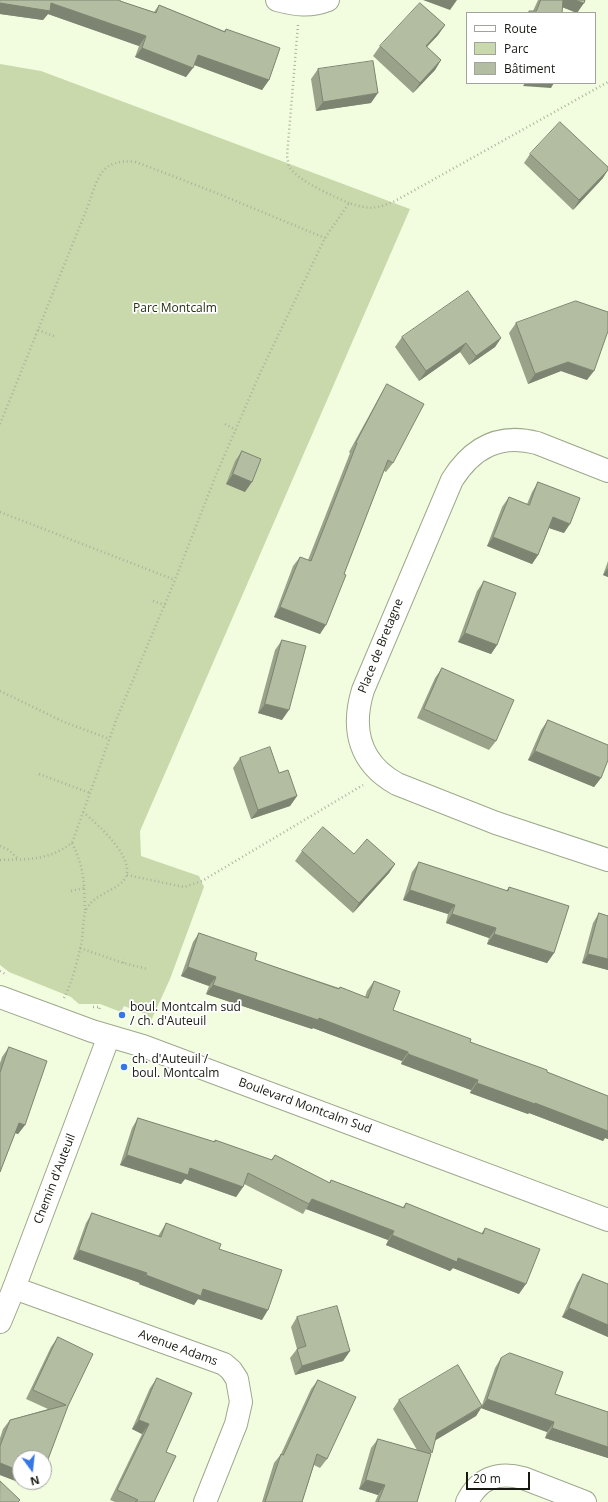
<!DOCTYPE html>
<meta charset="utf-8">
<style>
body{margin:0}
#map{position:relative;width:608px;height:1502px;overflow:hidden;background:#f2fddf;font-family:"Open Sans",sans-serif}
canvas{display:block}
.legend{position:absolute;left:466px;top:12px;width:130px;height:72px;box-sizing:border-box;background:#fff;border:1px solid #a2a39f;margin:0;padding:5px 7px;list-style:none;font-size:12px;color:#16190f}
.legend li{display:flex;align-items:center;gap:8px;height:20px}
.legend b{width:20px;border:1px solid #a2a39f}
.north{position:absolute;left:12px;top:1450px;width:40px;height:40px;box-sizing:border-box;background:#fff;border:1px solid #a2a39f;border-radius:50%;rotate:165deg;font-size:11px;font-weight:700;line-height:16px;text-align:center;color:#16190f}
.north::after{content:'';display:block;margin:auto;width:14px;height:18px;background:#3577e5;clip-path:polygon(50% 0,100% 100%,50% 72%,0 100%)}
.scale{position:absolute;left:466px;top:1472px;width:64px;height:18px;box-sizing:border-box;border:2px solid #16190f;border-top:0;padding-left:5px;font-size:12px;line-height:14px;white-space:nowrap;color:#16190f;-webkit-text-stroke:3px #fff;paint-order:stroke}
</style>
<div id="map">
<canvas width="608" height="1502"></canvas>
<ul class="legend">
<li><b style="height:5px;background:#fff"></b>Route</li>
<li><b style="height:11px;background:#c9d9ab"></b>Parc</li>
<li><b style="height:11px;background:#b3bda1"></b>Bâtiment</li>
</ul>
<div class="north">N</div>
<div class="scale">20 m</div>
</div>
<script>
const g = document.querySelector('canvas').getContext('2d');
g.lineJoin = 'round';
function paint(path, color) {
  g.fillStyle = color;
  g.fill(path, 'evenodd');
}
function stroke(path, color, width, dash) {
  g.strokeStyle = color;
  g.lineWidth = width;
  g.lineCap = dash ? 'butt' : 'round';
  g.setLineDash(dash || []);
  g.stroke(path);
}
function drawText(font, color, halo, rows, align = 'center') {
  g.font = font + ' "Open Sans",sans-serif';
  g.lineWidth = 3.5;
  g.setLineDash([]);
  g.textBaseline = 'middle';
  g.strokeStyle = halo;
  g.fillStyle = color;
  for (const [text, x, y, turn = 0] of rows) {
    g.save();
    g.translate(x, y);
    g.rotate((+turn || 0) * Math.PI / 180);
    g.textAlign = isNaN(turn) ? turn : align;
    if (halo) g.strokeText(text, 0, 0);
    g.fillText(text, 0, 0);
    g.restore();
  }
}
const green = new Path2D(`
 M0,64L41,71L410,209L140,831L141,856L199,876L204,887L170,979L150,1023L146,1021L148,1015L124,1006L121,1012L100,1004H79L71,997L9,972L0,965Z`);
const path = new Path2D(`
 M298,25L287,156C288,160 288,165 290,168C300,182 333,196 349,203
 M38,330L54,336
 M0,424L88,206C98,177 101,158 136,162L214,192L325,238
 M225,424L236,430
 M0,512L175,580
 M153,601L165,605
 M0,691L64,722L110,739
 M39,774L90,793
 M72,843C85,869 84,884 85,912
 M0,846L9,850L18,859
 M0,860C29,859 47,861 72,843L117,718L175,580L216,475L261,371L325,238L349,203C369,210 376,209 395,201L608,82
 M127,875L184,887L202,881L363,785
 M71,891L84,888
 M80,948L123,963L148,969
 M123,963L124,959
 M0,971L7,975
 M64,998C73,980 78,959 82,940C83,931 83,921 85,913C90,897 108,893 120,884C145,865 97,824 83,812
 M93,1007H100L99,1010`);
const street = new Path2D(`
 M277,0C296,5 310,7 328,0
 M608,471L537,443C499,433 472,448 452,480L363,690C351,729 359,763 397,784L496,823L608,860
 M14,1288L224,1364L231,1370L237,1379L241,1402L236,1424L205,1502
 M467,1502C479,1478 498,1471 523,1478L585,1502`);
const secondary = new Path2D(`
 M0,997L92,1031L143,1046L608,1220
 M0,1322L14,1288L109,1036`);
const wall = new Path2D(`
 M538,0H585L577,13L562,7V13H528L529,11H533Z
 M120,1L154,12L159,5L224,31L226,29L269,80L262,90L194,65L186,77L135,57L139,46L48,14L43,20L0,14Z
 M445,25L438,35L427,47L441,60L435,70L413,93L373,56L380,46Z
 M318,69L371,103L316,111L311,79Z
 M530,154L603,178L573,210L524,163Z
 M516,323L587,380L561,371L528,384L509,333Z
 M402,337L501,338L495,347L469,365L460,352L419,381L395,347Z
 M387,384L393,463L386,472L384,471L320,634L274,617L293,566L300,557L308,560L350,453L349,452L381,394Z
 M242,451L245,492L226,484L235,461Z
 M538,482L564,533L549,528L538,555L532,564L487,546L502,507L509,497L527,504L532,492Z
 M608,561V577L603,575Z
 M484,581L497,645L491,654L458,642L477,591Z
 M282,640V720L258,713L275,650Z
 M442,668L496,741L489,750L417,718L435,678Z
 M548,720L601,778L594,787L528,760L541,730Z
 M240,758L279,773L297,796L290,806L251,819L233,768Z
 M302,851L354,854L395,864L389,873L353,913L295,861Z
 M419,862L506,891L509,887L554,953L547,963L487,944L489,938L446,923L448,914L403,900L412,872Z
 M599,913L608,916V970L582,963L593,923Z
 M199,933L255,960L339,988L340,987L365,997L367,991L374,981L393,1010L470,1042L608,1096V1139L605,1138L603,1141L529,1113L528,1114L470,1093L471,1090L401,1064L402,1061L313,1028L312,1029L206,994L209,986L181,976L193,942Z
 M9,1047L25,1125L18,1134L15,1133L0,1172V1063L2,1057Z
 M138,1118L214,1142L215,1140L271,1160L275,1155L329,1183L331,1180L403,1207L406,1203L481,1234L485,1228L519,1294L453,1268L450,1271L386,1245L388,1240L306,1209L303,1214L244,1184L243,1187L236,1197L185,1179L181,1184L120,1165L132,1128Z
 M92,1213L158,1236L160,1233L166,1223L219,1249L262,1320L198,1299L194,1305L139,1284L140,1283L73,1259L86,1223Z
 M583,1274L608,1284V1337L562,1317L577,1283Z
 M297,1317L350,1351L343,1361L295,1375L290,1358L297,1349L291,1327Z
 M58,1337L68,1406L20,1482H38L34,1488L0,1475V1438L3,1429L10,1420L48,1409L26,1399L51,1347Z
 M501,1358L555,1394L608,1412V1458L545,1438L547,1432L481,1408L476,1416L435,1440L417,1502H375L378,1495L359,1489L371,1448L378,1439L417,1450L393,1409L399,1400L482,1405L495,1368Z
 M157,1378L166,1452L154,1502H115L110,1500L142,1434L132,1429L150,1388Z
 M318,1380L327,1459L320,1468L314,1465L302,1502H262L274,1463L281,1454L311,1389Z`);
const shadedWall = new Path2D(`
 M423,0H457L450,10Z
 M560,0H575L584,3L577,13L557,5Z
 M0,3H51L146,36L139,46L48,14L43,20L0,14Z
 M445,25L438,35L419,55L426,46Z
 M142,48L193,68L186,77L135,57Z
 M198,55L269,80L262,90L192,64Z
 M441,60L435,70L413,93L420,83Z
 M525,83H554L551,88L523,86Z
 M378,93L371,103L316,111L323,102Z
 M608,170L603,178L573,210L579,200Z
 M501,338L495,347L469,365L476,356Z
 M466,343L460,352L419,381L426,371Z
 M568,362L594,371L587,380L561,371L528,384L535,374Z
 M233,474L252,482L245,492L226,484Z
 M553,517L570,524L564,533L546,527Z
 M493,537L538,555L532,564L487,546Z
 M608,568V577L603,575Z
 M280,607L326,625L320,634L274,617Z
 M465,633L497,645L491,654L458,642Z
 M265,704L289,710L282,720L258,713Z
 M535,751L601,778L594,787L528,760Z
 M297,796L290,806L251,819L258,810Z
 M395,864L389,873L353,913L359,903Z
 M410,890L455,905L448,914L403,900Z
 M452,914L496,928L489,938L446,923Z
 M494,934L554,953L547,963L487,944Z
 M588,954L608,959V970L582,963Z
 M188,967L216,977L209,986L181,976Z
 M213,985L319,1018L408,1052L402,1061L313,1028L312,1029L206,994Z
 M408,1054L478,1080L471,1090L401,1064Z
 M477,1083L535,1103L608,1131V1139L605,1138L603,1141L529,1113L528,1114L470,1093Z
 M19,1123L25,1125L18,1134L12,1132Z
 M127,1155L190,1168L243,1187L236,1197L185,1179L181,1184L120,1165Z
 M312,1199L394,1231L388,1240L306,1209Z
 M392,1235L458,1258L526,1284L519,1294L453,1268L450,1271L386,1245Z
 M79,1250L147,1273L140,1283L73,1259Z
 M146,1275L203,1289L268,1310L262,1320L198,1299L194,1305L139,1284Z
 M569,1308L608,1325V1337L562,1317Z
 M350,1351L343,1361L295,1375L302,1366Z
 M487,1399L554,1422L547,1432L481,1408L476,1416L431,1443L437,1433L482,1407Z
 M139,1420L149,1424L142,1434L132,1429Z
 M552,1428L608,1447V1458L545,1438Z
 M0,1463L20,1471V1482H38L34,1488L0,1475Z
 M366,1480L385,1485L378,1495L359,1489Z`);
const building = new Path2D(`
 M0,0H120V1L156,13L159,5L225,32L226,29L280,48L269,80L198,55L193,68L142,48L146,36L51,3L50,11L0,3Z
 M541,0H563L562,13H529V11H536Z
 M575,0H585L584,3Z
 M420,3L445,25L426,46L441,60L420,83L380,46Z
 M373,61L378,93L323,102L318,69Z
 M560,122L608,167V170L579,200L530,154Z
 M468,291L501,338L476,356L466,343L426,371L402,337Z
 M576,301L608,312V331L594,371L568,362L535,374L516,323Z
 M387,384L424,404L393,463L388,460L344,574L346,575L326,625L280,607L300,557L311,561L357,443H356Z
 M242,451L261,459L252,482L233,474Z
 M538,482L580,498L570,524L553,517L538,555L493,537L509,497L529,505Z
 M484,581L516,593L497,645L465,633Z
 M282,640L306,646L289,710L265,704Z
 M442,668L514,700L496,741L424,709Z
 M548,720L608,745V760L601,778L535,751Z
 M270,747L279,773L288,770L297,796L258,810L240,758Z
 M323,827L354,854L367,839L395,864L359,903L302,851Z
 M419,862L508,891L509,887L569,906L554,953L494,934L496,928L452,914L455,905L410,890Z
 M599,913L608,916V959L588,954Z
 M199,933L257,953L255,960L339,989L340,987L368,998L374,981L400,991L393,1010L471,1039L470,1042L547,1070V1072L608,1096V1131L535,1103V1104L477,1083L478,1080L408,1054V1052L319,1018L318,1020L213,985L216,977L188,967Z
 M9,1047L47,1061L25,1125L19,1123L0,1172V1073Z
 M138,1118L215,1142V1140L272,1160L275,1155L330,1183L331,1180L404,1208L406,1203L483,1234L485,1228L540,1249L526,1284L458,1258L457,1262L392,1235L394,1231L312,1199L309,1204L248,1173L243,1187L190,1168L188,1175L127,1155Z
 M92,1213L161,1237L166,1223L221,1244L219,1249L282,1270L268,1310L203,1289L201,1296L146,1275L147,1273L79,1250Z
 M583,1274L608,1284V1325L569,1308Z
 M337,1306L350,1351L302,1366L297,1349L306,1346L297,1317Z
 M58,1337L93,1354L68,1406L44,1470V1458H20V1471L0,1463V1446L10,1420L66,1405L33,1390Z
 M510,1353L563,1372L555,1394L608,1412V1447L552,1428L554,1422L487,1399L501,1358Z
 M458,1365L482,1406L437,1433L432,1453L399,1400Z
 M157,1378L192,1393L166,1452L176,1456L154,1502H135L138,1500L117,1490L149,1424L139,1420Z
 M318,1380L356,1397L327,1459L317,1454L302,1502H265L281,1454L283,1455Z
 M378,1439L431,1454L417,1502H378L385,1485L366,1480Z
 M0,1481L20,1500L18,1502H0Z`);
const markers = [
 [122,1015,4,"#3577e5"],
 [124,1067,4,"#3577e5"]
];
const parkNames = [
 ["Parc Montcalm",175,309]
];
const streetNames = [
 ["Place de Bretagne",381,646,-68],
 ["Boulevard Montcalm Sud",305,1106,20],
 ["Chemin d'Auteuil",55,1179,-69],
 ["Avenue Adams",178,1348,20]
];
const poiNames = [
 ["boul. Montcalm sud",130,1008],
 ["/ ch. d'Auteuil",130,1022],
 ["ch. d'Auteuil /",132,1060],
 ["boul. Montcalm",132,1074]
];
paint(green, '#c9d9ab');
stroke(street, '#9ea88c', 24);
stroke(secondary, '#9ea88c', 24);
stroke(path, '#abb39c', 2.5, [1, 3]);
stroke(street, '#fff', 22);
stroke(secondary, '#fff', 22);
paint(wall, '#9aa38a');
paint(shadedWall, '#7d8471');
paint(building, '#b3bda1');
stroke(building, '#7d8471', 1);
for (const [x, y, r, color] of markers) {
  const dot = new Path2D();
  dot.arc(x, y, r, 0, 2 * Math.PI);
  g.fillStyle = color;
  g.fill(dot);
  stroke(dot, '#fff', 1.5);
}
drawText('12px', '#262f10', '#fff', parkNames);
drawText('12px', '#16190f', '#fff', streetNames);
drawText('12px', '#16190f', '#fff', poiNames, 'left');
</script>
